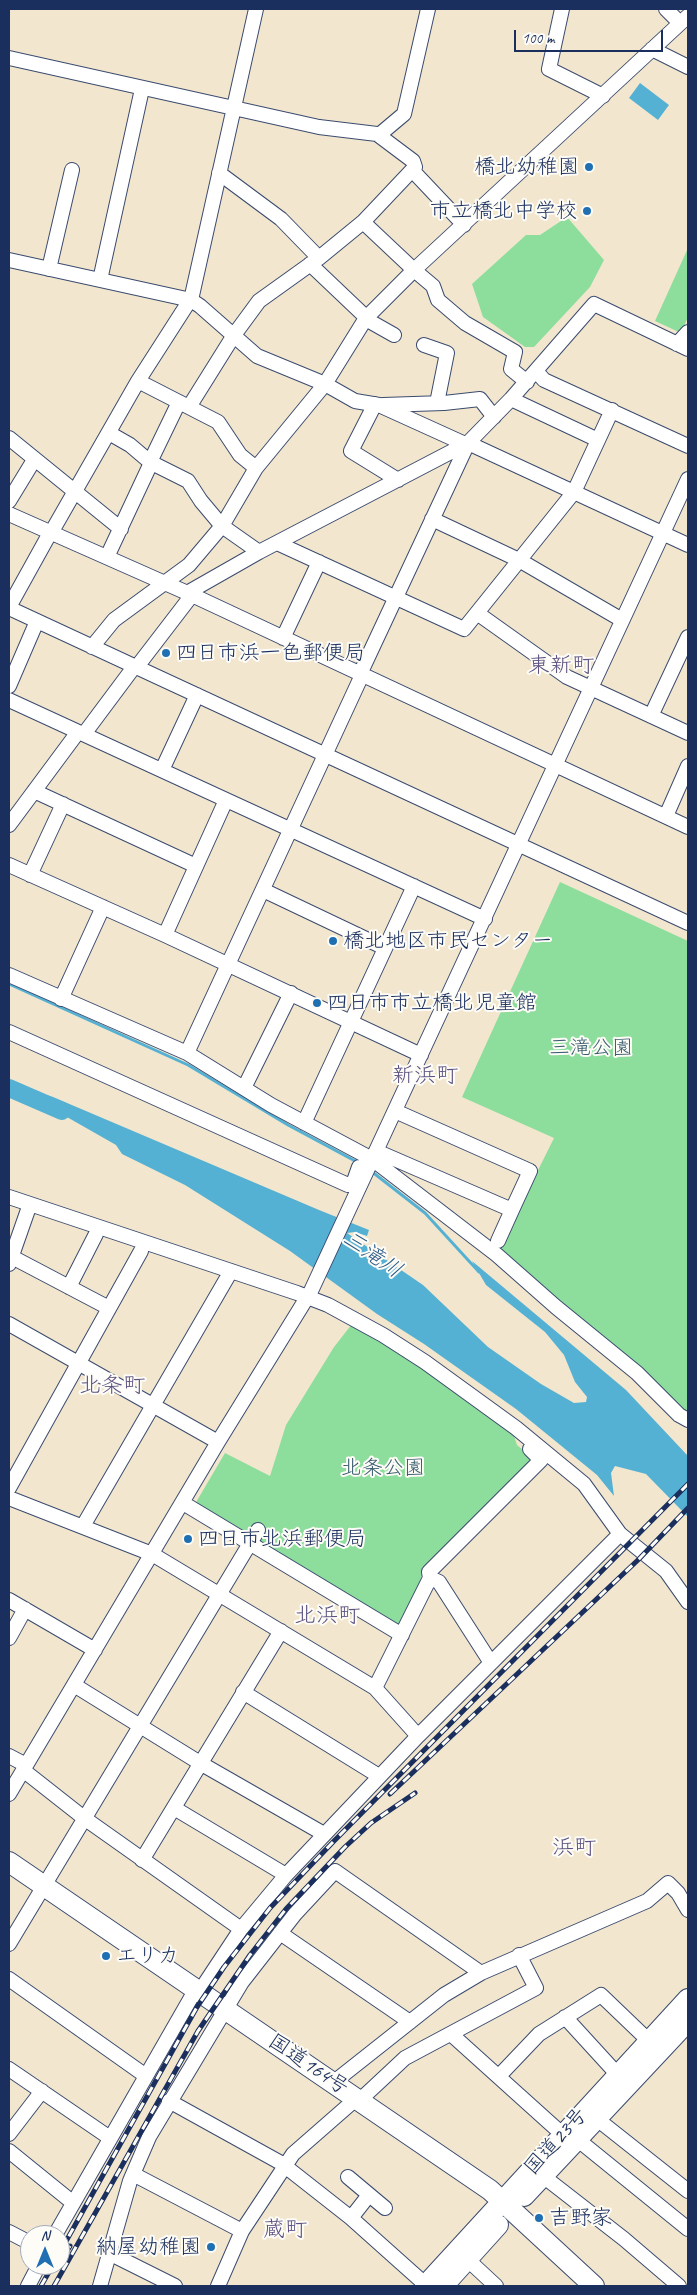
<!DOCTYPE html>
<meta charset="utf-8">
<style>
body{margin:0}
#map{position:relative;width:697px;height:2295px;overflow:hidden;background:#f2e7ce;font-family:Caveat,sans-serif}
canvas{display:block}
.frame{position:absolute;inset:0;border:10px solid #1b2f5e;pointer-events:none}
.north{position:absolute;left:20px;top:2225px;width:50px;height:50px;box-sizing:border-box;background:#fdfcf7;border:1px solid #a3aaba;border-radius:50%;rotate:0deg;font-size:14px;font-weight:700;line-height:20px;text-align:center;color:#1b2f5e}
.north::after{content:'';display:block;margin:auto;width:18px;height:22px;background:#1f6fb2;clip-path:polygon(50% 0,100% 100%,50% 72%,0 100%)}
.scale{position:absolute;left:514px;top:30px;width:149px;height:22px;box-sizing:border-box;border:2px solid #1b2f5e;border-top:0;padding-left:6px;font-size:15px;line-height:18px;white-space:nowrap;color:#1b2f5e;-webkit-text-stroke:4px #fdfcf7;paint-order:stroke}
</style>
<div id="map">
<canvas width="697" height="2295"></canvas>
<div class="frame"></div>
<div class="north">N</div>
<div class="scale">100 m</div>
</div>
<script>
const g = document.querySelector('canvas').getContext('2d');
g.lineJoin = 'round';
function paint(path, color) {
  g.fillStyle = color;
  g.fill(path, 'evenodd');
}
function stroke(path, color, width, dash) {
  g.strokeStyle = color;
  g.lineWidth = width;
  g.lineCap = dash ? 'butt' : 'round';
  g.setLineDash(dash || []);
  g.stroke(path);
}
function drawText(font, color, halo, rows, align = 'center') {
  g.font = font + ' Caveat,"Klee One",sans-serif';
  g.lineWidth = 4;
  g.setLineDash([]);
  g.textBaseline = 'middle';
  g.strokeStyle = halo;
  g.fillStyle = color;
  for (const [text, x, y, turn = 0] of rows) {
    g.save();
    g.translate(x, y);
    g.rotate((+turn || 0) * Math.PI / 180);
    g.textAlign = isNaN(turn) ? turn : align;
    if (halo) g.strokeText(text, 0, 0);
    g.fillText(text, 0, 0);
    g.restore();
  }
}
const green = new Path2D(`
 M567,217L604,260L590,287L534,347H525L483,317L472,284L526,235H540Z
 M688,248V317L681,333L655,321Z
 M560,882L688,941V1416L498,1251L554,1138L462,1097Z
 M352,1324L420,1364L512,1430L517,1445L535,1460L421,1577V1588L401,1629L195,1504L225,1453L270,1476L286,1425L334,1347Z`);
const water = new Path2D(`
 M640,83L669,105L658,120L629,98Z
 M9,1084L53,1097L319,1210L369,1230L367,1236L355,1232L347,1233L423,1285L488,1347L541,1384L574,1403L586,1402L587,1397L575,1382L564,1355L545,1332L486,1285L472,1261L626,1390L688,1456V1517L646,1474L615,1466L611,1473L614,1496L597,1475L516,1409L424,1344L377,1314L290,1251L185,1185L122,1154L116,1145Z`);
const stream = new Path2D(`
 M9,984L188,1065L288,1125L357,1162
 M371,1171L425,1213L479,1272`);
const river = new Path2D(`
 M9,1088L62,1111`);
const minor = new Path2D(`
 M562,9L549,69L603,96
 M666,9L680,23
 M652,49L688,67
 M9,58L319,127L377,134L413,161L415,167L363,222L319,258L259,301L234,335L189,407
 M379,135L404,114L428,9
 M412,170L464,225
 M219,173L281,219L319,258
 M363,222L414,270L433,286L438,300L465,323L515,352L511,369L527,382
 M9,260L191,300L200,306L257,356L325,384L355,401L379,405L465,444
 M310,264L371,322L394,335
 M49,269L72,170
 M100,280L142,89
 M191,300L256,9
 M677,344L688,332
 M424,345L447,353L437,403
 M536,371L544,380L688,446
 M138,381L218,422L240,455L256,468
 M511,399L598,440
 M375,404L351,451L398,480
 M383,405L444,403L480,399L494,417
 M109,433L130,445L150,462L188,481L201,501L222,526L259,552L468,443L511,399L594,304L688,349
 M9,438L121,529
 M468,443L688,545
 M150,462L179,402
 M9,501L34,460
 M9,514L192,595L688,827
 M432,519L519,560L622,620
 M51,533L138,381L190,300
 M277,543L464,629L574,492L612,410
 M107,557L151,463
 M187,593L259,552
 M9,607L50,533
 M9,608L688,923
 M477,613L567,677L688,733
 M283,638L319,562
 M92,647L114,620L189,565L222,526L256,468L325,384L366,318L414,270L688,16
 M136,668L192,595
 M360,674L468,443
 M9,686L37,621
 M9,700L485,919
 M651,716L688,637
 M84,734L134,667
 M162,770L197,695
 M34,791L196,866
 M666,816L688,766
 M9,825L78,732
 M9,865L165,935L421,1055
 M30,875L63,804
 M263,890L385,948
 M165,935L226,800
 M9,975L187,1053L271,1105L372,1159L497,1255L556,1307L637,1373L679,1415L688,1420
 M61,999L103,907
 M9,1032L348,1185L354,1181L359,1167
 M187,1053L362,675
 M244,1088L291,993
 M304,1123L414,886
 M376,1151L512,1210L530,1171L395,1111
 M9,1197L297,1293L328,1305L383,1335L425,1362L516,1428L584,1484L620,1534L666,1571L688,1602
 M498,1241L512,1210
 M12,1257L109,1308
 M9,1264L30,1204
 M69,1287L96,1234
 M9,1324L218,1442
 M9,1488L141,1251
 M9,1498L152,1554L375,1688L418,1736
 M183,1503L402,1635
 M83,1526L231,1271
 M430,1578L429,1572L541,1460L530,1449
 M9,1600L95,1650
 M9,1638L25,1609
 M74,1685L200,1763L324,1834
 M375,1688L430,1578L439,1582L491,1663
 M243,1692L379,1776
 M9,1756L26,1765
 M23,1770L84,1818L241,1929
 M9,1794L218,1442L311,1291L688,479
 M174,1808L286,1875
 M142,1860L281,1631
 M280,1933L410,2022
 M9,1944L258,1530
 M9,1979L146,2076
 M200,1991L241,1929L286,1875L418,1736L620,1534
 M565,2017L618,2075
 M451,2034L562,2134
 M9,2069L110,2138
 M499,2076L539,2034L601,1995L649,2041
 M334,2082L444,1995L481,1973L647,1901L668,1883L678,1893L688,1910
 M360,2100L405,2058L536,1988L519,1955
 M169,2101L281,2163L351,2218L426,2285
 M597,2119L688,2191
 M9,2134L42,2091
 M577,2139L688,2229
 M9,2151L72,2202
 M133,2174L242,2231
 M543,2176L624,2239L679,2286
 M348,2177L385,2208
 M351,2218L369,2195
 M9,2232L30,2243
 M55,2235L196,1989
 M109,2253L175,2286
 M468,2260L496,2286
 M28,2286L39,2265
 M100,2286L130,2181L149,2137L242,1982L295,1914L335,1871L481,1973
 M218,2286L242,2231L293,2154L357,2098`);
const highway = new Path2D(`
 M9,1862L490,2190L594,2286
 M524,2196L688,2021
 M425,2286L688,1999
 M443,2286L498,2225`);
const rail = new Path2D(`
 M390,1794L639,1559L688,1508
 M60,2252L197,2007L224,1967L270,1908L333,1842L688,1484
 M60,2263L70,2246
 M41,2286L53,2265
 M54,2286L198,2031L250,1955L286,1909L345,1847L371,1823L415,1793`);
const markers = [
 [589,167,5,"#1f6fb2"],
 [587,211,5,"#1f6fb2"],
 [166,653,5,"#1f6fb2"],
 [333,941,5,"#1f6fb2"],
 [317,1003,5,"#1f6fb2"],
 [188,1539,5,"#1f6fb2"],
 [106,1956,5,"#1f6fb2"],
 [539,2218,5,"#1f6fb2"],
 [211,2247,5,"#1f6fb2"]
];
const poiNames = [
 ["橋北幼稚園",579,167,"right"],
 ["市立橋北中学校",577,211,"right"],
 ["四日市浜一色郵便局",176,653],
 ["橋北地区市民センター",343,941],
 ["四日市市立橋北児童館",327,1003],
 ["四日市北浜郵便局",198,1539],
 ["エリカ",116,1956],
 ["吉野家",549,2218],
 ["納屋幼稚園",201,2247,"right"]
];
const parkNames = [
 ["三滝公園",591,1048],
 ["北条公園",383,1468]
];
const streetNames = [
 ["国道164号",308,2065,34],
 ["国道23号",556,2142,-48]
];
const neighbourhoodNames = [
 ["東新町",561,666],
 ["新浜町",425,1076],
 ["北条町",112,1386],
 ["北浜町",327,1616],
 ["浜町",574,1848],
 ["蔵町",285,2230]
];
const waterNames = [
 ["三滝川",372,1255,34]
];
paint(green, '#8ddd9c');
paint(water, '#55b1d3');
stroke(stream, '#55b1d3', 3);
stroke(river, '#55b1d3', 18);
stroke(minor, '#3b4b6f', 16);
stroke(highway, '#3b4b6f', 22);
stroke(minor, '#fff', 14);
stroke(highway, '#fff', 20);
stroke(rail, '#1b2f5e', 5);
stroke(rail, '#fdfcf7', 3, [9]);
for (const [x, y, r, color] of markers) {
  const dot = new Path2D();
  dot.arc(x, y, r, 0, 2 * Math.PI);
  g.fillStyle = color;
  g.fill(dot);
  stroke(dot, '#fdfcf7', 2);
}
drawText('21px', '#1b2f5e', '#fdfcf7', poiNames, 'left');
drawText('21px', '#385a6e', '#fdfcf7', parkNames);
drawText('21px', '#1b2f5e', '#fdfcf7', streetNames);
drawText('22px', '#5c5181', '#fdfcf7', neighbourhoodNames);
drawText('italic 22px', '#2f5c87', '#fdfcf7', waterNames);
</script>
